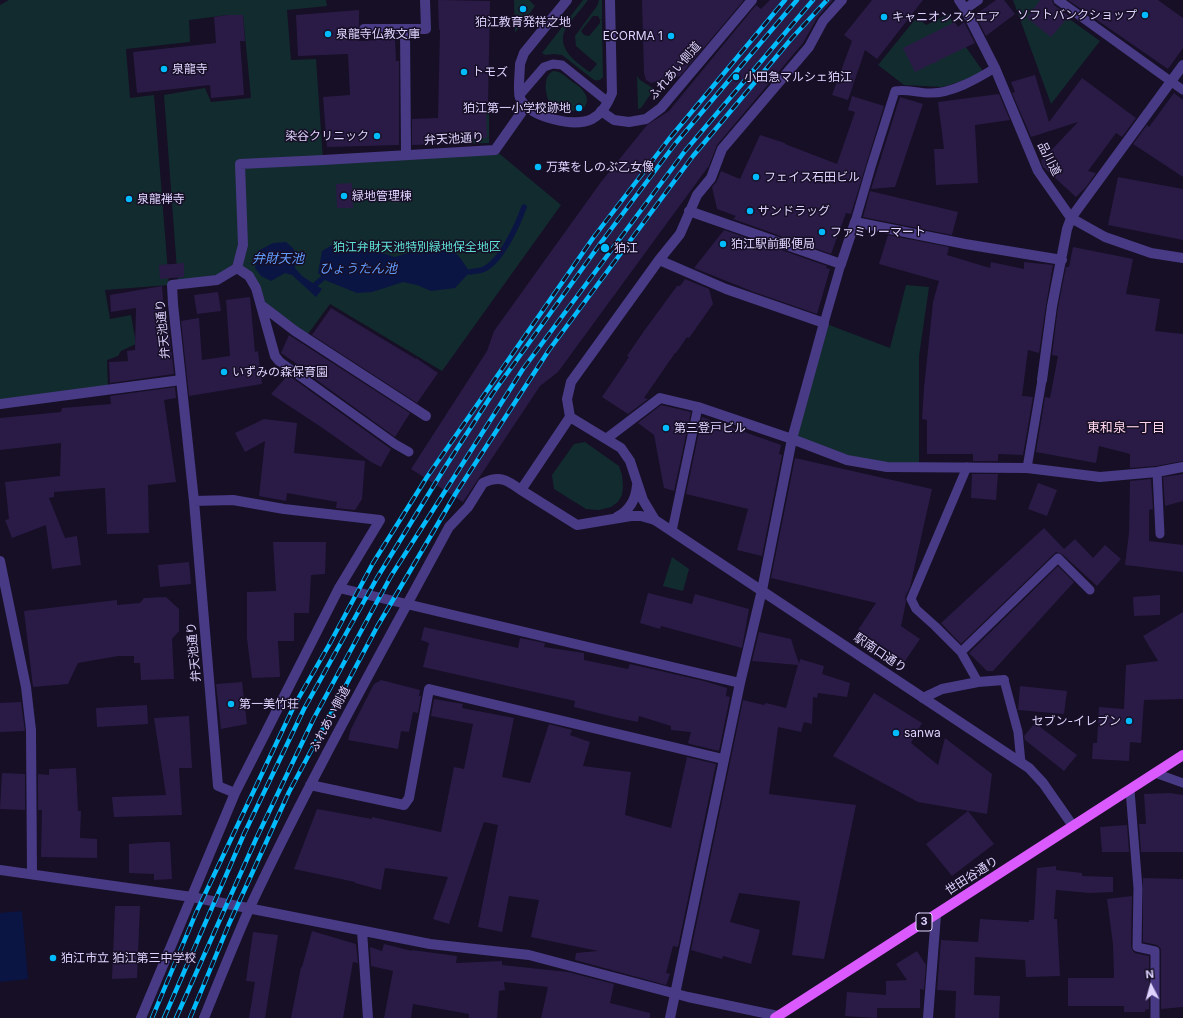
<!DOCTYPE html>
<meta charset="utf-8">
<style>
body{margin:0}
#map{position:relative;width:1183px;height:1018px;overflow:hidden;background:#160f25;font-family:Inter,sans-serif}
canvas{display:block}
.north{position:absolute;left:1131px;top:966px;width:40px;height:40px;-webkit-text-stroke:3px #160f25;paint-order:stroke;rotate:354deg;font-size:11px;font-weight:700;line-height:16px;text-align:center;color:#dfd3ff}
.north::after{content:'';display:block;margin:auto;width:14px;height:18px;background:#dfd3ff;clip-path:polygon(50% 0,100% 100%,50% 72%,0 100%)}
</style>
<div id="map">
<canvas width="1183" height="1018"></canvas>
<div class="north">N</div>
</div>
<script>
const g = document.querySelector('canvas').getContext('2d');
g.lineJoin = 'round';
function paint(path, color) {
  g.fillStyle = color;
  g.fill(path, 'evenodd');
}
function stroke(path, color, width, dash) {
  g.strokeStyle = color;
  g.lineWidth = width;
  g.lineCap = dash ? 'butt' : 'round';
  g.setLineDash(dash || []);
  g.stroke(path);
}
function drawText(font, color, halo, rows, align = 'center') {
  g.font = font + ' Inter,"Noto Sans JP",sans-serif';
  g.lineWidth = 3;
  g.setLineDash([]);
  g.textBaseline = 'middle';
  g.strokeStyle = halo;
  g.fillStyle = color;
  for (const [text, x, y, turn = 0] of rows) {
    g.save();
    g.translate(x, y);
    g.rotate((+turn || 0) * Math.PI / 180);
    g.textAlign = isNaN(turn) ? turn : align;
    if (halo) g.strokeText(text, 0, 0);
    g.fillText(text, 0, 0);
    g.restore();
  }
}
const green = new Path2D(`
 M9,0H326L327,6L287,10L291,60L316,59L323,160L495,150L561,205L442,371L330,304L305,338L259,297L237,268L217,280L178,284L164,95L205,88L211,102L251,98L243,15H228L189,20L190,42L126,49L130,98L154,95L169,285L105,290L110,319L131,315L136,344L121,351L118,356L107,360L108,390L0,404V5Z
 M514,0H529L535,6L515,33Z
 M583,0H588C581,10 571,20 565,30C556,49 578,64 590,72L597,64L576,46L575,36L597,6L599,0H602V19L600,20L598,16H593L581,31L584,35L589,36L600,23V20H602L603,77C601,80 598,81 594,80L562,55L554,54L545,55L542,53Z
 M1013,0H1043L1100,41L1051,104Z
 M949,14L958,36L985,74L942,87L904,85L878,65L917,17L926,25Z
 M553,71C560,71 564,75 570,80C574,83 581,87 584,92C586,95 587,98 587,101C585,117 560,110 551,105C545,96 542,77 553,71Z
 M637,76L640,80L654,89L641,108L638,109Z
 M489,111V143L452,144L451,112Z
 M906,285L929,287L919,356V467H887L792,439L824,323L890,348Z
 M585,442L619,466L622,475L623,486L622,495L618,502L611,507L599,510L586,509L554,489L552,475L574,444Z
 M672,557L689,569L683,591L663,586Z`);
const water = new Path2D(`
 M339,241L363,247L395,257L414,251L438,246L458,255L470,272L455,288L431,291L417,285L403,282L372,292L357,293L327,281L318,273L322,251Z
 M286,242L293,248L296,255L295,268L302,276L322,289L316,297L292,275L285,273L271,281L261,276L255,268L258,251L273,243Z
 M22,911L28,979L0,982V913Z`);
const stream = new Path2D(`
 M470,272C474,271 478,271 482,270C501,263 518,224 524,207
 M316,284L323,278`);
const building = new Path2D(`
 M438,0L490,1L488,106H486L487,138L448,139V144L412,145V119L438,118L440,30H439Z
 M642,0H744L680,76L651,83L646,80L644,73Z
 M770,0H833L817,18L803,43L717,145L708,168V167L558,372L540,386L463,502L411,469L487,351L494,331L601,182L647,125L669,111L756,5L761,9Z
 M872,0H923L877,59L865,50L848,100L832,95L852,41L844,35Z
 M996,0H1004L1015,14L986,36L975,15Z
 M1040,0H1052L1054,5L1069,16L1051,37L1027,18Z
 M1068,0H1158L1183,18V48L1168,69Z
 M359,10V25L358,29L359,33V41L395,39L396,61H399V145L327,147L323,97L350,95L348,54L298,56L296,15Z
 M228,15H243L245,41H240L244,95L211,98L210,85L137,93L133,52L216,43L214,17Z
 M955,22L958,27L964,22L975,43L937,61L936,63H933L915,72L903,48Z
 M1035,75L1049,122L1082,78L1136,118L1122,137L1116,133L1088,171L1096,173L1086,187L1076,197L1043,167L1041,161L1078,122L1031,137L1012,93L1015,92L1011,82Z
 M1174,93L1183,100V177L1133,144L1147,125L1149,127Z
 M999,94L1010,120L975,125L978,183L936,185L934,149H944L938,102Z
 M852,96L884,106L851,214L846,213L831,254L733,219L736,216L717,209L712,187L717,181L721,171L740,179L760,135L785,143V144L837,164L855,112L848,110Z
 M900,97L923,104L895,187L871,189Z
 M1118,177L1183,189V240L1108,225Z
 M352,183L353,208H337L336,184Z
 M870,191L958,212L952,235L863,217Z
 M724,230L827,266L826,268L830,269L817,314L754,292L694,268Z
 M888,235L949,247L947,255L990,268L991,262L1024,269V262L1053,265L1046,305L1039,353L1028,350L1022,396L1033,397L1023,455L998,454V461H973V454H927V420L922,419L924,388L933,302L939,281L879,264Z
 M1073,247L1133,259L1126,294L1160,299L1155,331L1183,334V461L1156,466L1130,468V454L1099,446L1096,463L1036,452L1045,397L1050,398L1058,356L1052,355L1058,307L1066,267H1069Z
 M184,263V277L160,279L159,265Z
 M685,279L709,289L713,304L689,338L687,337L676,353H675L644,398L648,399L628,414L602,397L629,357L627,356L644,331L677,286H680Z
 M162,286L165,323L168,322L174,374L110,383L109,362L128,361L127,351L135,350L136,308L111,312L110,295Z
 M218,292L221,311L197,314L194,295Z
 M250,297L255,352L258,351L262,384L189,396L181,321L199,318L202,360L230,356L226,300Z
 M331,308L416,359V358L438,373L417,403L312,335Z
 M289,335L410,413L395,437L296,365L297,364L281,353Z
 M288,375L391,449L381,467L371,462L321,427L271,394Z
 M175,387L176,398L164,400L176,482L148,485L149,533L107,534L105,488L54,492V497L49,498L65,538L77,536L81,565L52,569L46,525L12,538L5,520L9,519L5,482L60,476L61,443L0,450V418L61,412L62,408L111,404L110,396Z
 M661,405L691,412L674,491L664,488L654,435L638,423Z
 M702,417L781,445L779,454L782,455L762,556L737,550L748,509L686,494Z
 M264,419L297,423L294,453L365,461L362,499L355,510L336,508L337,502L287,493L286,501L259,496L265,441L245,452L235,433Z
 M795,458L932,489L910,587L905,597L906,602L901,626L920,639L905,661L858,630L876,603L771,578Z
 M972,474H998L996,500L971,498Z
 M1183,474V501L1165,506L1163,477Z
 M1151,479L1153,509L1149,510V541L1183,545V572L1125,565L1129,533L1130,481Z
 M1038,483L1057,490L1047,516L1028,509Z
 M1044,528L1064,549L1075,539L1093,558L1105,545L1121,559L1097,586L1062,554L1056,552L961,644L941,623Z
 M273,542H326L325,574L311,575L309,613H294V641H278L280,677L252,678L247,639V592L276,591Z
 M189,562L191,584L160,587L158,565Z
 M1058,566L1074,582L993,671H987L969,653Z
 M648,593L692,604L695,594L749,609L742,648L661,626L660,629L640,623Z
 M1160,595V615L1134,616L1133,597Z
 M166,597L179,609V631L172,639L174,679L141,680L140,663H134V656H118L78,663L68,684L33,687L24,611L117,600V605L140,603L144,598Z
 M1183,612V699L1144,700L1141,743L1130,742L1129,761L1092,759L1093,743H1097L1099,707L1124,709L1126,665L1158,661L1143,636Z
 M424,627L518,648L520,638L545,643L544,647L584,653V660L628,669L630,664L704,681L727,688L726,696L730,697L719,751L690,744L688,743L691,732L671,730V726L639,716L638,722L618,718L574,707L575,701L423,667L429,643L421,640Z
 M759,632L791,639L799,664L800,659L824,666L822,674L850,683L847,697L818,693L817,698L813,697L812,724L804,722L801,732L778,727L769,794L856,805L824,959L792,955L800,901L739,893L730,922L760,930L751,964L723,956L722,959L691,950L743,700L764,705L766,703L786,708L798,665L752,661Z
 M381,680L420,690L419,696H421L418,713L413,712L409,732L401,731L398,749L348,740L351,729L374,684Z
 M242,682L247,724L221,729L216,684Z
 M1020,686L1067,691L1064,714L1018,710Z
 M874,693L922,723L911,743L938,765L945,738L992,774L987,814L918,802L833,756Z
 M434,699L463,704L462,708L514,718L502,777L530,783L549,724L572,730L570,735L590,742L583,766L631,772L625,815L671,828L687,757L716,764L678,947L673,946L666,973L670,974L666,985L575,960L576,953L598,951L531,937L539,900L509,896L502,932L478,927L498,825L484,822L449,924L433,919L448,877L385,868L381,890L355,883V882L294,869L317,809L372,819V817L441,832L454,767L464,769L473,724L431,716Z
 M21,702L25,731L0,732V703Z
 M147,705L148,724L97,727L96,708Z
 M189,716L192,768H179L182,815L114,817L112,797L166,795L154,718Z
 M1035,723L1077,755L1064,771L1025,740L1024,736Z
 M76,768L78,811H81L80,838L97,839V858L41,857L42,810H38V774L49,775V769Z
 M2,773L25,774V810L0,809Z
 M1170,793L1183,795V852H1141L1139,824H1146L1144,794Z
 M968,811L994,844L952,876L926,844Z
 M1127,825L1129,852H1102L1100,827Z
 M158,842H170L172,879L154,880V874L129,873V844Z
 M1056,866V870L1082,873V876L1113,877V892L1090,893L1056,890L1054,919H1057L1060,976L1026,977L1025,960L975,957L974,995L1000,996L999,1018H955L956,991L937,990L941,940L978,942L980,919L1029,922V920H1034L1037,868Z
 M1143,878L1183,879V1007L1161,1009V949L1157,945L1143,942Z
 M1132,896L1131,947L1133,951L1135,953L1149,956V1009L1145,1010V1012H1124V1006H1068V978H1114L1113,944L1107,899Z
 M115,906H140L137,978L112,979Z
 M312,931L356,944L358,963L353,962L343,1018H291L301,967H302Z
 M253,932L278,935L265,1018H249L255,982L246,981Z
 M384,944L412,951V950L457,956L456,963L502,961V965L568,972L614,984L610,1003L650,1013V1018H541L548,987L504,982L505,990L499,991L497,1018H469V1014L413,1004L411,1018H384L393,971L371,966L370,947L382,951Z
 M917,951L926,965L924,990L920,989V1008H877V1018L845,1016L847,992L886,995V981L907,980L896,964Z`);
const service = new Path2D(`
 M1058,0L1183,90
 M519,96L544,67L553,64L562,65L608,102
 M855,222L871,167L895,91C907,89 918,93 929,93C951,94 977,79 995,68
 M824,323L841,264
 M279,361L395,444L409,452
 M967,467L911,599L916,609L935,626L961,652L978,682
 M1027,468L1042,380
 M1157,472L1160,534
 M672,531L698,407
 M961,652L1058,558L1090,590
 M1004,680L1018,732L1021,763
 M1155,773L1183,783
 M1130,790L1138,888L1137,947L1155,951V1018`);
const minor = new Path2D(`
 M959,0L965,9L995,68L1038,171L1071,218L1105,237L1151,253L1183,258
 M965,9L978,0
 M364,29H405
 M601,111L614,120L629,122L646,119L661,108L752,0
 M406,154L405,29H426L425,0
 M689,211L841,264L855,222L965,244L1062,260
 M659,260L726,289L824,323L792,439L762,590L740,683L670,1018
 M237,268L249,276L256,288L275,356L279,361
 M261,305L295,331L426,416
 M1042,380L1052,306L1067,229L1071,218L1183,65
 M0,404L181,380
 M570,417L567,399L571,382L659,260L680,234L697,195L711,178L722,149L809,47L823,21L842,0
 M570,417L621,448L630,461L643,500L655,520L641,516H631L577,525L521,490Z
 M606,439L660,398L698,407L792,439L847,460L887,467L1027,468L1100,477L1157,472L1183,467
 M617,517C630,510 636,499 637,485
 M0,561L26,687L31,730L32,874
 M339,588L740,683
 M923,698L942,689L978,682L1004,680
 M310,785L404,805L409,798L429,689L723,759
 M235,793L218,786L194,501L173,304L172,285L217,280L237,268L243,245L240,164L323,160L495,150L526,106
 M0,870L192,897L430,944L529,955L688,997L778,1016
 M362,931L368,1018
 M141,1018L235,793L339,588L380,520L284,509L233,500L194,501
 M204,1018C219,981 234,943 250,907C311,777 381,653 449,527L468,507L483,483C500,475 507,480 521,490
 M928,1018L936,915`);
const tertiary = new Path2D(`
 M567,0L524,53L520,64C520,73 517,93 521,100C531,117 574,128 592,119C602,114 608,103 612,93L610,0
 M655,520L1029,768L1043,783L1073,826`);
const primary = new Path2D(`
 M775,1018L1183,755`);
const rail = new Path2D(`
 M152,1018L196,913L294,706L329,645L373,563L427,477L593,238L669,139L785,0
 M164,1018L244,834L304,709L377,578L444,469L493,393L600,244L675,144L797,0
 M176,1018L256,839L314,718L391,576L523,369L685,151L813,0
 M190,1018L229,924L289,792L377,627L456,493L549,350L693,156L792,38L827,0`);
const markers = [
 [523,9,4,"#00bbfd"],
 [1145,15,4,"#00bbfd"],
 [884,17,4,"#00bbfd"],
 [328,34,4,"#00bbfd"],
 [671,36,4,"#00bbfd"],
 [164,69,4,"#00bbfd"],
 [464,72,4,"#00bbfd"],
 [736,77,4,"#00bbfd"],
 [579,108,4,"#00bbfd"],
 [377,136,4,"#00bbfd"],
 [538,167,4,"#00bbfd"],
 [756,177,4,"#00bbfd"],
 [344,196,4,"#00bbfd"],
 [129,199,4,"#00bbfd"],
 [750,211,4,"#00bbfd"],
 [822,232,4,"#00bbfd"],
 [723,244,4,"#00bbfd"],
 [605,248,5,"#00bbfd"],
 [224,372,4,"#00bbfd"],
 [666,428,4,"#00bbfd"],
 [231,704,4,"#00bbfd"],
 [1129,721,4,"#00bbfd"],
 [896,733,4,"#00bbfd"],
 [53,958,4,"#00bbfd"]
];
const shields = [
 [924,922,16]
];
const shieldNames = [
 ["3",924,922]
];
const poiNames = [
 ["ソフトバンクショップ",1137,15,"right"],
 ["キャニオンスクエア",892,17],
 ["狛江教育発祥之地",523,22,"center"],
 ["泉龍寺仏教文庫",336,34],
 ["ECORMA 1",663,36,"right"],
 ["泉龍寺",172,69],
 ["トモズ",472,72],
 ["小田急マルシェ狛江",744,77],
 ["狛江第一小学校跡地",571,108,"right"],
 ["染谷クリニック",369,136,"right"],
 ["万葉をしのぶ乙女像",546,167],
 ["フェイス石田ビル",764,177],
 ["緑地管理棟",352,196],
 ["泉龍禅寺",137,199],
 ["サンドラッグ",758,211],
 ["ファミリーマート",830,232],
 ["狛江駅前郵便局",731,244],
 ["狛江",614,248],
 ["いずみの森保育園",232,372],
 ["第三登戸ビル",674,428],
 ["第一美竹荘",239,704],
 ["セブン-イレブン",1121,721,"right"],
 ["sanwa",904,733],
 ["狛江市立 狛江第三中学校",61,958]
];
const streetNames = [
 ["ふれあい側道",675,71,-49],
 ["弁天池通り",454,139,-3],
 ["品川道",1049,159,63],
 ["弁天池通り",163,329,-95],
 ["弁天池通り",194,652,-95],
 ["駅南口通り",880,653,34],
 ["ふれあい側道",330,719,-62],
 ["世田谷通り",972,876,-33]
];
const parkNames = [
 ["狛江弁財天池特別緑地保全地区",417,247]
];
const waterNames = [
 ["弁財天池",278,259],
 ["ひょうたん池",358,269]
];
const neighbourhoodNames = [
 ["東和泉一丁目",1126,428]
];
paint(green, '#122b2f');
paint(water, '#0a1543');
stroke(stream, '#0a1543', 5.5);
paint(building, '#2a1b46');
stroke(service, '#483a84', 9);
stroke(minor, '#483a84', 10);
stroke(tertiary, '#483a84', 10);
stroke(primary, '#db5aff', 10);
stroke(rail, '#00bbfd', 4.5);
stroke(rail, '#160f25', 3, [9]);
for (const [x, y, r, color] of markers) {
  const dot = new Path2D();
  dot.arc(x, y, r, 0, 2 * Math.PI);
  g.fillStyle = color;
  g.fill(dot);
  stroke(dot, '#160f25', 1.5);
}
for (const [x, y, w] of shields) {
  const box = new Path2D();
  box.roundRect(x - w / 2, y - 9, w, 18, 3);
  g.fillStyle = '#160f25';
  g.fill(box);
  stroke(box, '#dfd3ff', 1);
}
drawText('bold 11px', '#dfd3ff', null, shieldNames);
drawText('12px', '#dfd3ff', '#160f25', poiNames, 'left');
drawText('12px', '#dfd3ff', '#160f25', streetNames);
drawText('12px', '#5ee0d4', '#160f25', parkNames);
drawText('italic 13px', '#619cff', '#160f25', waterNames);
drawText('13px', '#ffd5e9', '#160f25', neighbourhoodNames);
</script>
